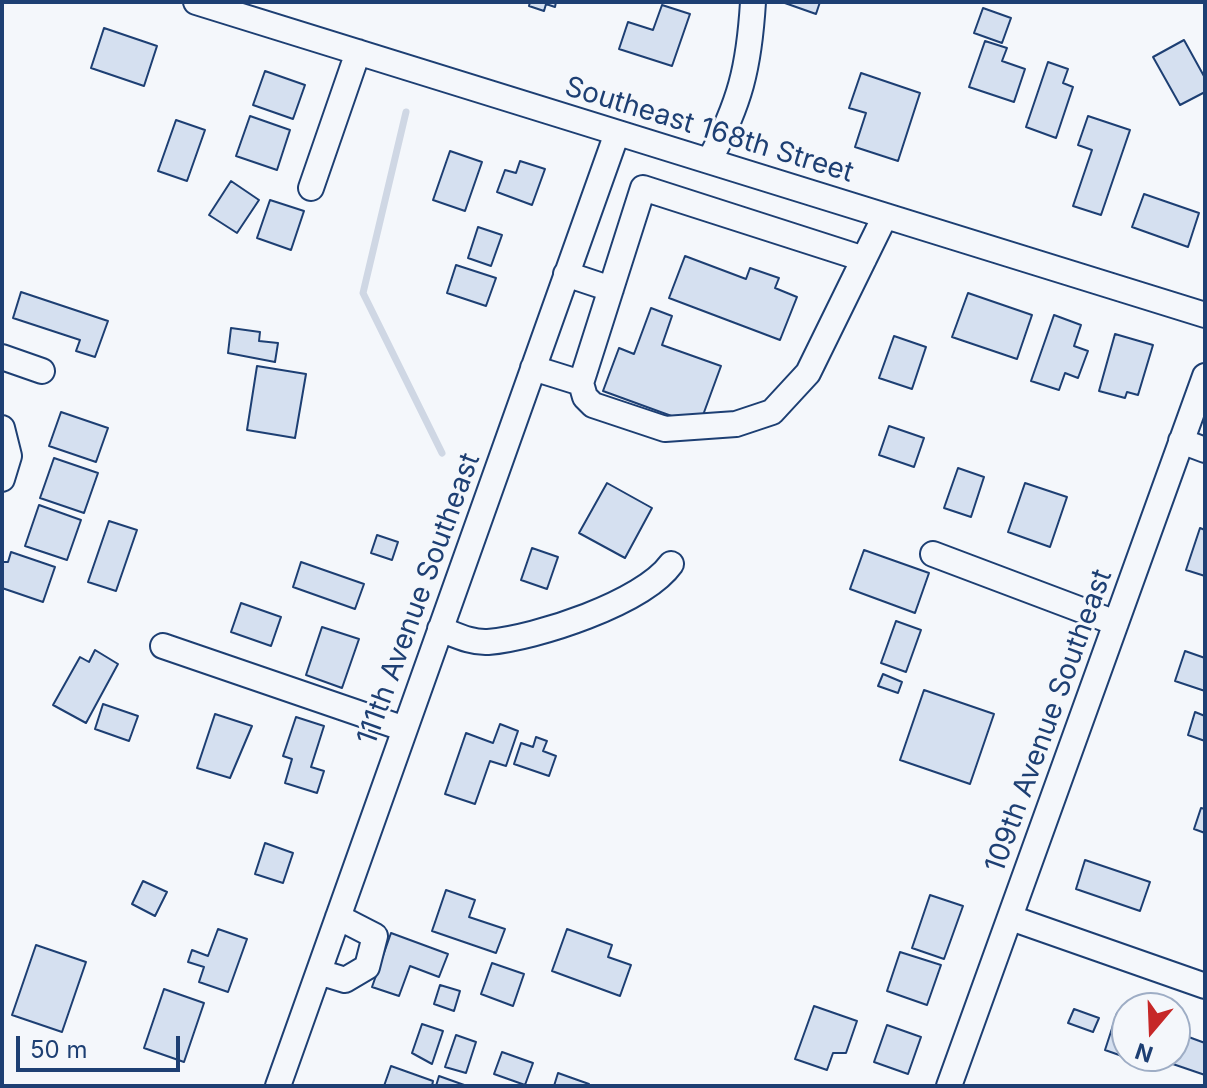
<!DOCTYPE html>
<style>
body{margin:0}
#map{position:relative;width:1207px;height:1088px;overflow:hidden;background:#f4f7fb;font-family:Inter,sans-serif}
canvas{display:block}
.frame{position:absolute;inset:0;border:4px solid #1d3f73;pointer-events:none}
.north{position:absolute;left:1111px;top:992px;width:80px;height:80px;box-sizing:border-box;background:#f4f7fb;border:2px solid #9eadc5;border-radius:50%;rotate:199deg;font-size:22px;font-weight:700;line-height:32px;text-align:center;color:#1d3f73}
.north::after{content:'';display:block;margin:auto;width:28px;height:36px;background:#c62828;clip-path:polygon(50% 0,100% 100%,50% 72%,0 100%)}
.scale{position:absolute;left:16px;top:1036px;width:164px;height:36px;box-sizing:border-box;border:4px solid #1d3f73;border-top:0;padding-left:10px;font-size:24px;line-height:28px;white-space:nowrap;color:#1d3f73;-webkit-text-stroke:6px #f4f7fb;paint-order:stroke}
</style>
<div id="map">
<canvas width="1207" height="1088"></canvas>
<div class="frame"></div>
<div class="north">N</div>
<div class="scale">50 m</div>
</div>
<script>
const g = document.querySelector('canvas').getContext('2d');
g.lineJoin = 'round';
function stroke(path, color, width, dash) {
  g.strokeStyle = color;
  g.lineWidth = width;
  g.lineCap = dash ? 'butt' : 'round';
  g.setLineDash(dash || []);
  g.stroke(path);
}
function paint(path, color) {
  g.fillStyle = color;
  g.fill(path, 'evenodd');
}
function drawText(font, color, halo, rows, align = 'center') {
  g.font = font + ' Inter,sans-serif';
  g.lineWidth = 6;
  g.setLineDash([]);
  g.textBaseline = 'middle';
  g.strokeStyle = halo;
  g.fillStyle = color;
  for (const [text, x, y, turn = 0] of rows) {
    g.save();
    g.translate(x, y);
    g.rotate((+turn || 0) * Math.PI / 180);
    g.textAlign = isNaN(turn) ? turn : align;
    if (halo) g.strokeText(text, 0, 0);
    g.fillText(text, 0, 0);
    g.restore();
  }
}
const stream = new Path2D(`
 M406,112L363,293L442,453`);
const building = new Path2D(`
 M530,2H556L555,7L546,4L544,11L529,6Z
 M782,2H820L816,14Z
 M662,5L690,14L672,66L619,49L628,22L653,30Z
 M983,8L1011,18L1002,43L974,33Z
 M104,28L157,46L144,86L91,68Z
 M1184,40L1205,78V92L1180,105L1153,57Z
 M985,41L1007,48L1002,61L1025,69L1014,102L969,87Z
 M1048,62L1068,69L1063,83L1073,87L1056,138L1026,127Z
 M265,71L305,85L293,119L253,105Z
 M861,73L920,93L898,161L855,147L866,113L849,108Z
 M250,116L290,130L277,170L236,156Z
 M1088,116L1130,130L1101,215L1073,206L1092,150L1078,145Z
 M176,120L205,130L187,181L158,171Z
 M450,151L482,162L465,211L433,200Z
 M520,161L545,169L532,205L497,192L505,170L516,173Z
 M231,181L259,200L237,233L209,215Z
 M1144,194L1199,213L1188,247L1132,227Z
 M270,200L304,211L291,250L257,238Z
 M478,227L502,235L491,266L468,258Z
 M685,256L746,279L750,268L779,278L775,288L797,297L780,340L669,298Z
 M456,265L496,278L486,306L447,293Z
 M21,292L108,321L95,357L76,351L80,340L13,318Z
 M968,293L1032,315L1017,359L952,337Z
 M651,308L672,316L662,345L721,366L699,426L603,391L619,348L634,354Z
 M1054,315L1081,325L1074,346L1088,351L1078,378L1065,373L1059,390L1031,381Z
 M231,328L260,332L259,341L278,343L275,362L228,353Z
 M1115,334L1153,345L1138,395L1127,392L1125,398L1099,391Z
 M894,336L926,347L912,389L879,378Z
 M257,366L306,374L295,438L247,430Z
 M61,412L108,428L96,462L49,446Z
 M889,426L924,438L914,467L879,455Z
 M54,458L98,473L84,513L40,498Z
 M958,468L984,477L971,517L944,508Z
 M607,483L652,508L625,558L579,533Z
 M1025,483L1067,497L1050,547L1008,532Z
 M39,505L81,520L67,560L25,546Z
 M109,521L137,530L116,591L88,582Z
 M1200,528L1205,530V576L1186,570Z
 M377,535L398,542L392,560L371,553Z
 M532,548L558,557L547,589L521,580Z
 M864,550L929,573L915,613L850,589Z
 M11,552L55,567L43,602L2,588V562H8Z
 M301,562L364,584L355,609L293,587Z
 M241,603L281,617L271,646L231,632Z
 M896,621L921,630L906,672L881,663Z
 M322,627L359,639L342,688L306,675Z
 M95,650L118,664L86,723L53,705L80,657L89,662Z
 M1185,651L1205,658V691L1175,681Z
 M883,674L902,682L898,693L878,686Z
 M924,690L994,714L970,784L900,760Z
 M103,704L138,716L129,741L95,729Z
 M1195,712L1205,716V741L1188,735Z
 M215,714L252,726L230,778L197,768Z
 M296,717L324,726L311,767L324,771L317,793L285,783L292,759L283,756Z
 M500,724L518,731L506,766L490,761L475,804L445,794L466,733L493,743Z
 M536,737L547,741L543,751L556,756L549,776L514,764L521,743L533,747Z
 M1201,808L1205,809V833L1194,829Z
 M265,843L293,853L283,883L255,874Z
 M1085,860L1150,882L1140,911L1076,889Z
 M143,881L167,892L155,916L132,904Z
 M446,890L475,900L469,917L505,929L496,953L432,931Z
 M930,895L963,906L944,959L912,948Z
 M218,929L247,939L228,992L199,982L204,967L188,962L192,950L208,956Z
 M567,929L612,945L608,957L631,965L620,996L552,971Z
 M391,933L448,954L439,977L410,966L399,996L372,987Z
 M36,945L86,962L62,1032L12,1015Z
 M900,952L941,965L927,1005L887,991Z
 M492,963L524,974L513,1006L481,994Z
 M440,985L460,991L454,1011L434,1004Z
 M164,989L204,1003L184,1062L144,1048Z
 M814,1006L857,1021L846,1053H833L827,1070L795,1059Z
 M1074,1009L1099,1018L1093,1032L1068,1023Z
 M1117,1013L1127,1016V1056H1141L1139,1062L1105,1050Z
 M422,1024L443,1031L432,1064L412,1053Z
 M887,1025L921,1037L908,1074L874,1062Z
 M1175,1032L1205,1043V1075L1164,1061L1166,1056H1175Z
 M456,1035L476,1042L466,1073L445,1067Z
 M502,1052L533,1063L525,1085L494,1074Z
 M391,1066L433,1081L432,1086H384Z
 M558,1073L589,1084L588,1086H554Z
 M439,1076L467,1086H436Z`);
const minor = new Path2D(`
 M196,2L1205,315
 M709,161C740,103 749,68 753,2
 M311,188L358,52
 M566,274L611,289
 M2,357L42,371
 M533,368L581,383L643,188L864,259
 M581,383L585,397L593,405L665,429L736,424L772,412L808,373L885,216
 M2,428L9,456L2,479
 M1181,441L1205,450
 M933,554L1116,623
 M440,629C456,635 471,643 488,642C536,638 643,603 671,564
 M163,646L405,729
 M1011,918L1205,986
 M319,972L345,980L367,967L375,936L338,917
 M278,1086L617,133
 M949,1086L1205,376`);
const streetNames = [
 ["Southeast 168th Street",709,130,17],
 ["111th Avenue Southeast",419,599,-70],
 ["109th Avenue Southeast",1049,721,-70]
];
stroke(stream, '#cfd7e4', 7);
paint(building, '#d5e0f0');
stroke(building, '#1d3f73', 2);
stroke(minor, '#1d3f73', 28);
stroke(minor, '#f4f7fb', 24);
drawText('28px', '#1d3f73', '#f4f7fb', streetNames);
</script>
